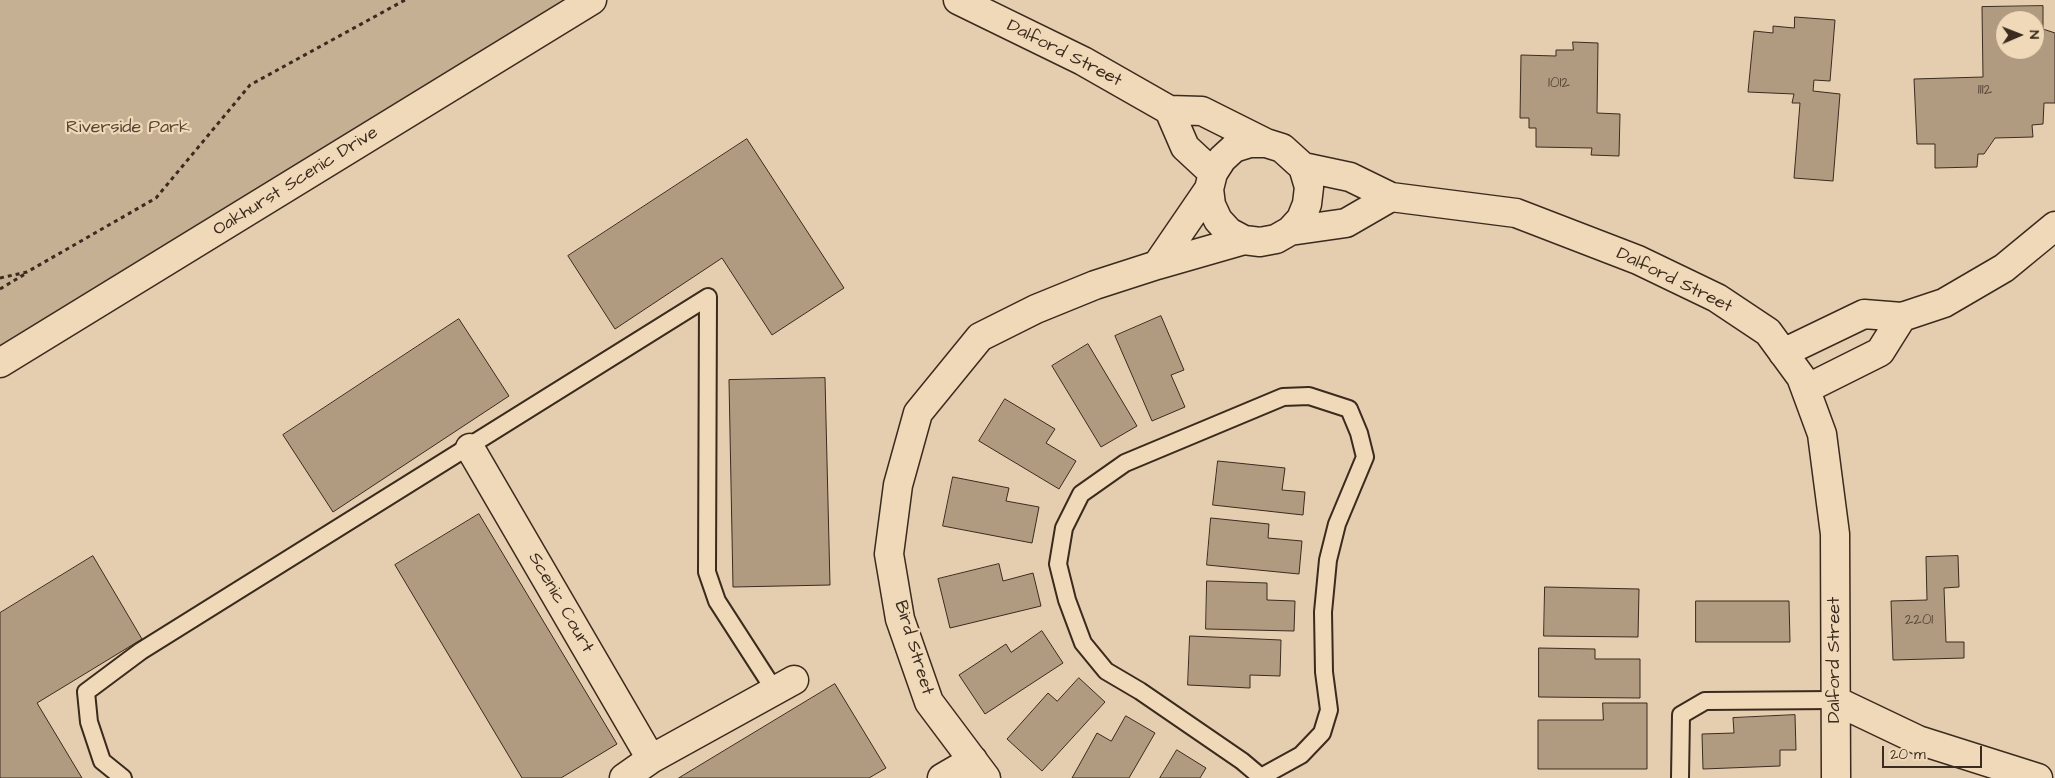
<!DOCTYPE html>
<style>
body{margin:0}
#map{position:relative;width:2055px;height:778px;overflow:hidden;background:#e4ceaf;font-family:"Architects Daughter",sans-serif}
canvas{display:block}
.north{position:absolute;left:1995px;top:10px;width:50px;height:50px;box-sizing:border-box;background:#efd9b8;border:1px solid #a7937a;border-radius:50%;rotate:89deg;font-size:14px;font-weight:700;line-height:20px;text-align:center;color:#3b2a1e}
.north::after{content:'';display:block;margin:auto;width:18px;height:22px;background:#3b2a1e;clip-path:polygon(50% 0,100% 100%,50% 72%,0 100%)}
.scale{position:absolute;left:1882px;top:746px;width:100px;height:22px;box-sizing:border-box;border:2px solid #3b2a1e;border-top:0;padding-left:6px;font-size:15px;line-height:18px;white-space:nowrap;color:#3b2a1e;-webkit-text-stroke:4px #efd9b8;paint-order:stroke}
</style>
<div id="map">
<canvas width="2055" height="778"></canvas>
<div class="north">N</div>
<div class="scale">20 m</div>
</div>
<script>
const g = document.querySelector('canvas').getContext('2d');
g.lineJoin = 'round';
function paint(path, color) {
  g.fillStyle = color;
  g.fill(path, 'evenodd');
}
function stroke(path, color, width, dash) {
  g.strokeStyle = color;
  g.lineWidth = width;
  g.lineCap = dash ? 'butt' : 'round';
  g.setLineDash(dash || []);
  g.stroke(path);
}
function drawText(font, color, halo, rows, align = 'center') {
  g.font = font + ' "Architects Daughter",sans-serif';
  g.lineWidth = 4.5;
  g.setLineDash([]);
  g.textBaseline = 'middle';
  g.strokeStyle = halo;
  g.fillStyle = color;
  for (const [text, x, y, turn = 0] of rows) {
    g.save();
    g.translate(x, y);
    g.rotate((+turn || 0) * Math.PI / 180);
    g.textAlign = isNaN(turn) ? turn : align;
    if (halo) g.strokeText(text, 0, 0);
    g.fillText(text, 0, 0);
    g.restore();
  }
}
const green = new Path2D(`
 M0,0H573L0,360Z`);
const building = new Path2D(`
 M2043,6V29L2055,33V103H2044L2043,124L2032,125L2033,137L1995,138L1984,154H1978L1977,167L1935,168V144H1917L1914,79L1983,77L1982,7ZM2005,20H2035V50H2005Z
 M1795,17L1835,20L1830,81L1814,80L1813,91L1840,94L1833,181L1794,178L1800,103H1792L1794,94L1748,92L1754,31L1773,33V26L1794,28Z
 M1573,42L1598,43L1597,113L1620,114L1619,156L1591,155L1592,148L1536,147V128H1529V118H1520L1521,55L1556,56V50H1573Z
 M747,139L844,288L772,335L722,258L615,329L568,256Z
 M1161,316L1184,370L1171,375L1185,407L1152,421L1115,336Z
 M459,319L509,396L333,512L283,435Z
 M1088,344L1137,426L1101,447L1052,366Z
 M825,378L830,585L733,587L729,380Z
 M1005,399L1055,429L1046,443L1076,461L1059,489L979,441Z
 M1218,461L1285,468L1282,490L1305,492L1303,515L1213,505Z
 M953,477L1009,488L1006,501L1039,507L1032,543L943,526Z
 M479,514L617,744L561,778H522L395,565Z
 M1211,518L1269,524L1268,538L1302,541L1299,574L1207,565Z
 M93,556L142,639L37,703L82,778H0V613Z
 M1958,556L1959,587L1944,588L1946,642H1964V658L1893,660L1891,601L1927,600L1926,557Z
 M999,564L1003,581L1033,573L1041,606L950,628L938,579Z
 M1207,581L1267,583V600L1295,601L1294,631L1206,629Z
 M1545,587L1639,589L1638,637L1544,636Z
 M1696,601H1789L1790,642H1696Z
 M1042,631L1063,663L985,714L959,675L1006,644L1011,652Z
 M1190,636L1281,640L1280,676L1250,675V688L1188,685Z
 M1539,648L1595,649V659H1640V698L1539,697Z
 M1079,678L1105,702L1042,771L1007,739L1048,693L1057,701Z
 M835,684L886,768L869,778H679Z
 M1603,703H1647V769H1538V720H1603Z
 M1795,715L1796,750H1780V766L1703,769L1702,734L1734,733L1733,718Z
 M1126,716L1155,733L1129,778H1072L1097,733L1111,741Z
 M1177,750L1206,768L1200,778H1160Z`);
const path = new Path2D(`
 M0,278L27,272L156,198L250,85L405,0
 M0,289L25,274`);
const lane = new Path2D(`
 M1261,777L1301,755L1322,733L1329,710L1324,672L1323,612L1328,560L1337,524L1365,457L1359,433L1349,409L1309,396L1283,397L1125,463L1081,494L1064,528L1058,564L1067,600L1083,643L1106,671L1140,691L1242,761L1261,777L1262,778
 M123,778L102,761L89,722L86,692L141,651L708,297L707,572L717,601L775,691
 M1680,778L1681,715L1705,701L1834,700`);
const street = new Path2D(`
 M958,0L1083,61L1169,110L1202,111L1266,143
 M1169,110L1185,147L1213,173
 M1303,167L1350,177L1391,197L1516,213L1638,260L1717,298L1768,332L1801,377L1822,434L1835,534L1836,778
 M1290,231L1346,223L1391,197
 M1157,265L1209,189
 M1783,353L1864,314L1902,317L1944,303L2004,268L2055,226
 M1806,389L1880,352L1902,317
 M470,448L651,759
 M1834,700L1918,740L2038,778
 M624,778L651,759L794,680
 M942,778L973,760
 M986,778L929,702L900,619L889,554L898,485L918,413L980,337L1036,309L1095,285L1157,265L1244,240L1260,242L1276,239L1290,231L1301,219L1307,204L1309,187L1303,167L1282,148L1266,143H1250L1234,148L1222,159L1213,173L1209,189L1211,205L1218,220L1229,232L1244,240`);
const secondary = new Path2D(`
 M0,363L592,0`);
const numberNames = [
 ["1012",1559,84],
 ["1112",1985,91],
 ["2201",1919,621]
];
const streetNames = [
 ["Dalford Street",1064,54,27],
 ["Oakhurst Scenic Drive",296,182,-32],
 ["Dalford Street",1674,281,26],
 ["Scenic Court",560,603,60],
 ["Bird Street",913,648,73],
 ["Dalford Street",1835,660,-90]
];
const parkNames = [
 ["Riverside Park",128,128]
];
paint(green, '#c5b094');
paint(building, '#b09b81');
stroke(building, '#3b2a1e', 1);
stroke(lane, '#3b2a1e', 20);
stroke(street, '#3b2a1e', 31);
stroke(secondary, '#3b2a1e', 31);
stroke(path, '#3b2a1e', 3, [4, 4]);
stroke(lane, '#efd9b8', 16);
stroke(street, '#efd9b8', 28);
stroke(secondary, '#efd9b8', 28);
drawText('15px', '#584637', null, numberNames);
drawText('18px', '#3b2a1e', '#efd9b8', streetNames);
drawText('18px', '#574536', '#efd9b8', parkNames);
</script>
